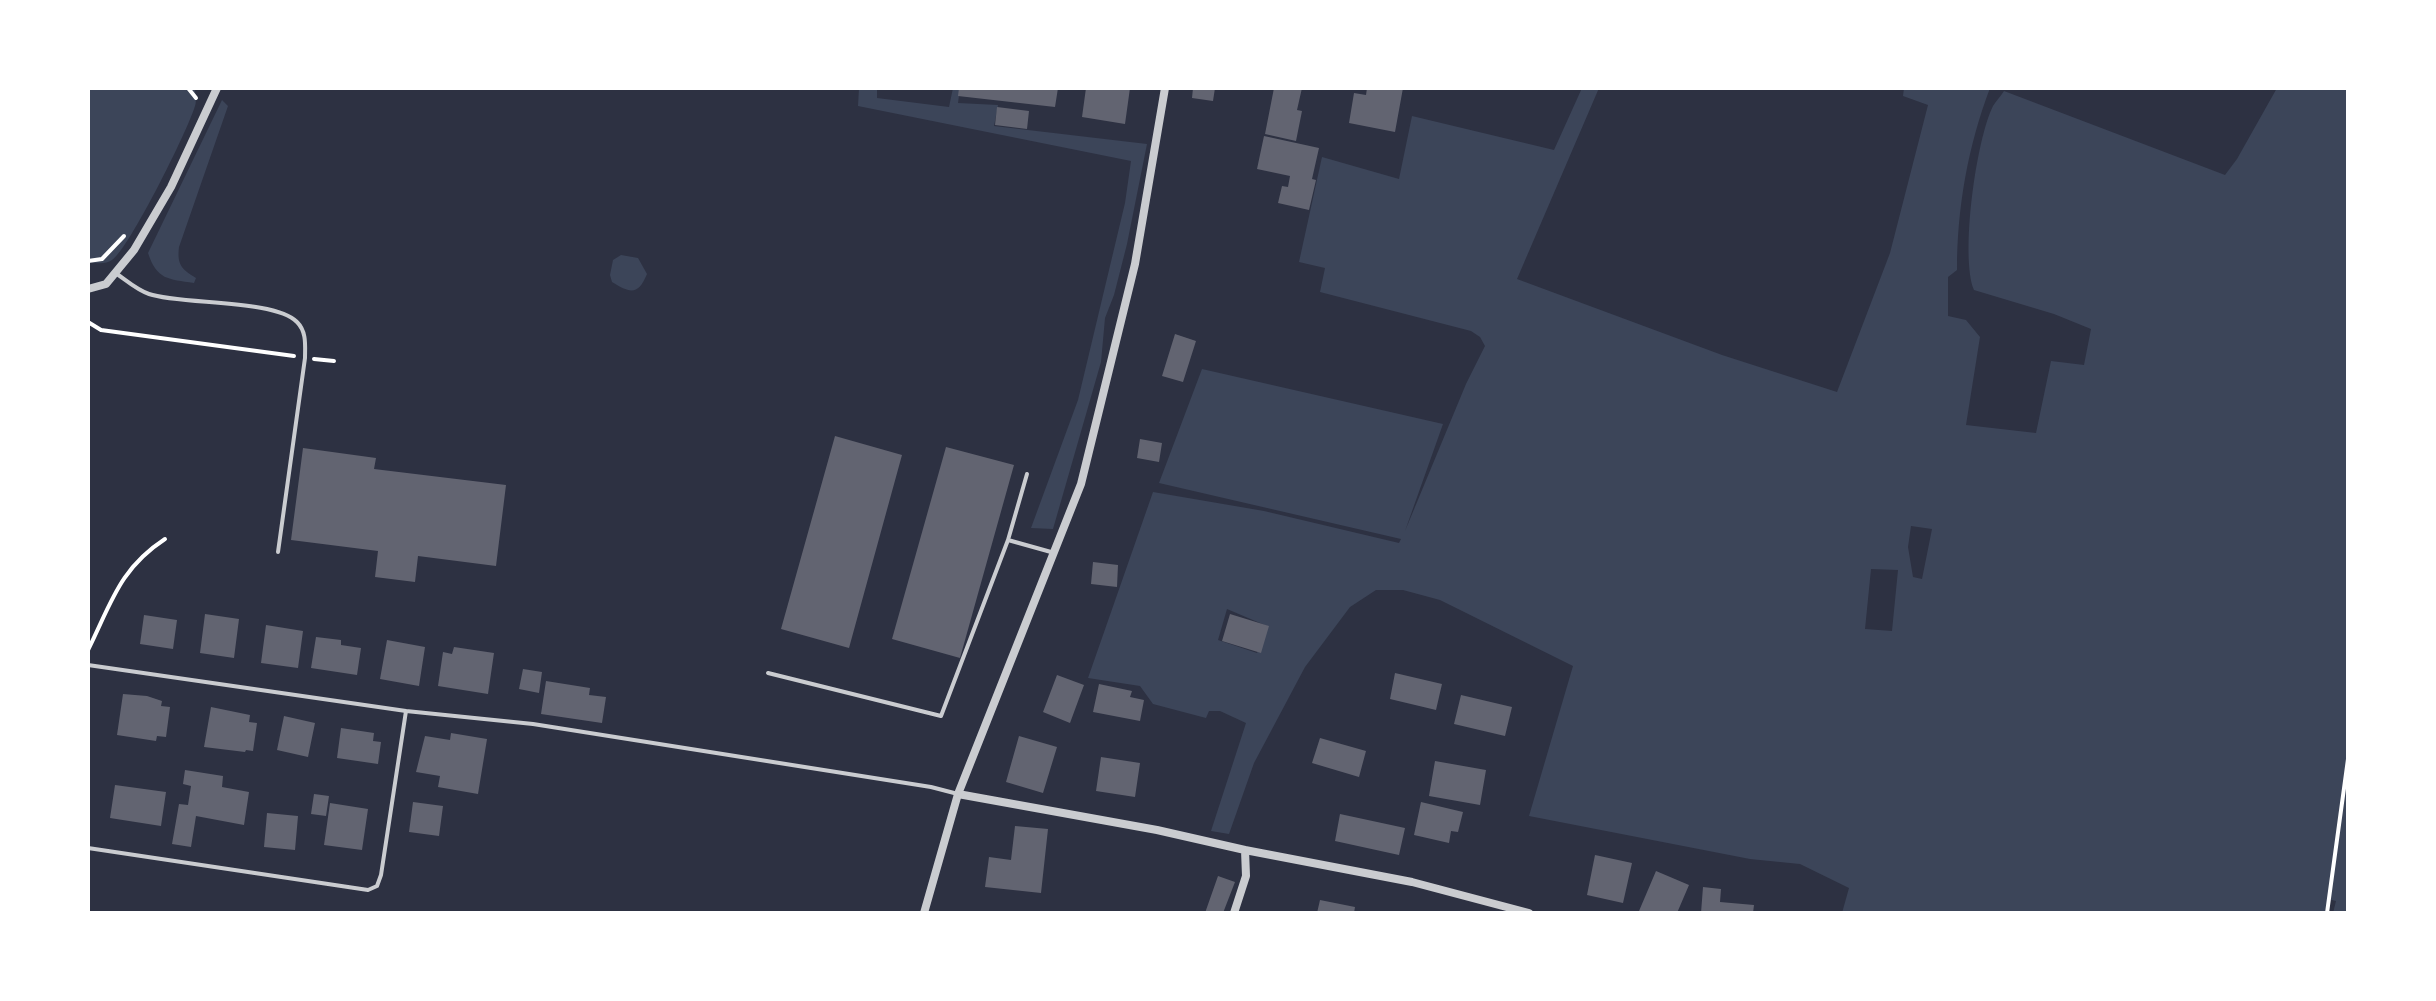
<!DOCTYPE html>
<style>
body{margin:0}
#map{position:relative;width:2436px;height:1001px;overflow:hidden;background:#2d3142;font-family:"Times New Roman",serif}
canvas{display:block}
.frame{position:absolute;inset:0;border:90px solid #fff;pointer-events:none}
</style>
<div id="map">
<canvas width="2436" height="1001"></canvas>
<div class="frame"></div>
</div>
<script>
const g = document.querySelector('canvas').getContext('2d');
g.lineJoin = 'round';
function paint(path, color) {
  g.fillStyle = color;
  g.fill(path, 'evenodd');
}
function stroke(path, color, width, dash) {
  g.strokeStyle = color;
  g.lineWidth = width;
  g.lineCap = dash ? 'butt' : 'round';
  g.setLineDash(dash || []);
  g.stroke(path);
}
const green = new Path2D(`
 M88,88H195C195,94 197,101 195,106C188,130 129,249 112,260C105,265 96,263 88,262Z
 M859,88H877V98L949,107L953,88H960L958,103L998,105L994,126L1147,144L1127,244L1114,295L1105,318L1101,362L1053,529L1031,528L1078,400L1125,203L1131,161L858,106Z
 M1582,88H1599L1517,279L1722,355L1837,392L1890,253L1928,105L1903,96L1904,88H1990C1968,146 1957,208 1957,270L1948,277V316L1966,320L1980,337L1966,425L2036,433L2051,361L2084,365L2091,329L2054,314L1974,290C1960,256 1976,140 1993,106C1996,101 2001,96 2004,91L2225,175L2237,159L2277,88H2348V913H2333L2336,901L2328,899L2325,913H1842L1849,888L1800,864L1750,859L1529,816L1573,666L1440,600L1403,590H1376L1350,607L1305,667L1254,763L1229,834L1211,831L1246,723L1220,711H1209L1206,718L1153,704L1140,686L1088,678L1153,492L1264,511L1399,543L1401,539L1159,483L1202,369L1443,424L1405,531L1466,384L1485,346L1480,337L1471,331L1320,292L1325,268L1299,262L1322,157L1399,179L1412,116L1554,150ZM1911,526L1932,529L1922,579L1913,577L1908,547ZM1871,569L1898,570L1892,631L1865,629ZM1227,609L1267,626L1257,653L1218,640Z
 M222,100L228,106L179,247C177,264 181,269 196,278L194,283C168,279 157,280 148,253Z
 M621,255L638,258L647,274C638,296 630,293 612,282L610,275L613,260Z`);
const building = new Path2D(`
 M959,88H1058L1055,107L958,96Z
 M1086,88H1130L1125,124L1082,117Z
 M1193,88H1215L1213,101L1192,98Z
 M1274,88H1302L1297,110L1302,111L1296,141L1265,134Z
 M1367,88H1403L1395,132L1349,123L1354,93L1366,95Z
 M997,107L1029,111L1027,129L995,125Z
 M1264,136L1319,148L1312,179L1316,180L1309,210L1278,203L1282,186L1288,187L1290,176L1257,169Z
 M1175,334L1196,341L1183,382L1162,376Z
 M835,436L902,455L849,648L781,629Z
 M1140,439L1162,443L1159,462L1137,458Z
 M946,447L1014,465L960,658L892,639Z
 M303,448L376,458L374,469L506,485L496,566L418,556L415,582L375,577L378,551L291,540Z
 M1093,562L1118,565L1117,587L1091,584Z
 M205,614L239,619L234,658L200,653Z
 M1230,614L1269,626L1261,653L1222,641Z
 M144,615L177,620L173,649L140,644Z
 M266,625L303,631L298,668L261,663Z
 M316,637L341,640V645L361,648L357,675L311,668Z
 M387,640L425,647L419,686L380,679Z
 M454,647L494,653L488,694L438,686L443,652L452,654Z
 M523,669L542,672L539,693L519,689Z
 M1395,673L1442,684L1436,710L1390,699Z
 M1057,675L1084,685L1070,723L1043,712Z
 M546,681L590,688L589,695L606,697L602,723L541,714Z
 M1099,684L1132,691L1130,697L1144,700L1140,721L1093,712Z
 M123,694L147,696L162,701L161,706L170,707L166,737L157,736L156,741L117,735Z
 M1461,695L1512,707L1505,736L1454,724Z
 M211,707L250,715L249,722L257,723L253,751L246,750L245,752L204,747Z
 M284,716L315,723L308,757L277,750Z
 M341,728L374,733L373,741L381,742L378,764L337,758Z
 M451,733L487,739L478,794L438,787L440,776L416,772L425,736L450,740Z
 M1019,736L1057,747L1043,793L1006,782Z
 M1320,738L1366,751L1359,777L1312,763Z
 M1101,757L1140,763L1135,797L1096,791Z
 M1435,761L1486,770L1480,805L1429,796Z
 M185,770L223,776L222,787L249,792L244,825L196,816L191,847L172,844L179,804L188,805L191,786L183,784Z
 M115,785L166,792L161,826L110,818Z
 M314,794L329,796L326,816L311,814Z
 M413,802L443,806L439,836L409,832Z
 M1421,802L1463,812L1458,832L1451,831L1449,843L1414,835Z
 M330,803L368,809L362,850L324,845Z
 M267,813L298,816L295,850L264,847Z
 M1340,814L1405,828L1399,855L1335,841Z
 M1015,826L1048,829L1041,893L985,887L989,857L1011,860Z
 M1595,855L1632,863L1623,903L1587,895Z
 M1656,871L1689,885L1677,913L1639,911Z
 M1218,876L1235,882L1223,913H1205Z
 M1703,887L1721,889L1720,902L1754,905L1753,913H1701Z
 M1320,900L1355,907L1354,913H1317Z`);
const path = new Path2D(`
 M188,88L196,98
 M88,261L102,259L124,236
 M88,322L101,330L294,356
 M314,359L334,361
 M88,650C111,604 119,569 165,539
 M2327,913L2348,759`);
const service = new Path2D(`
 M117,274C127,281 137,290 149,294C181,305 275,299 297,322C307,332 305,346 305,358L278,552
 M1008,540L1027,474
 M88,665L406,711L533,724L931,787L958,794
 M768,673L941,716L1008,540L1051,552
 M88,848L368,890L377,886L381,875L406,711`);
const minor = new Path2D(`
 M88,289L106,284L134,250L171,187L217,88
 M958,794L1157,830L1245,850L1246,876L1234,913
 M1245,850L1412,882L1529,913
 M924,913L958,794L1081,484L1135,264L1165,88`);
paint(green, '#3c4559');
paint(building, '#626471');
stroke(path, '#fff', 4);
stroke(service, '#caccd0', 4);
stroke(minor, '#caccd0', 8);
</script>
